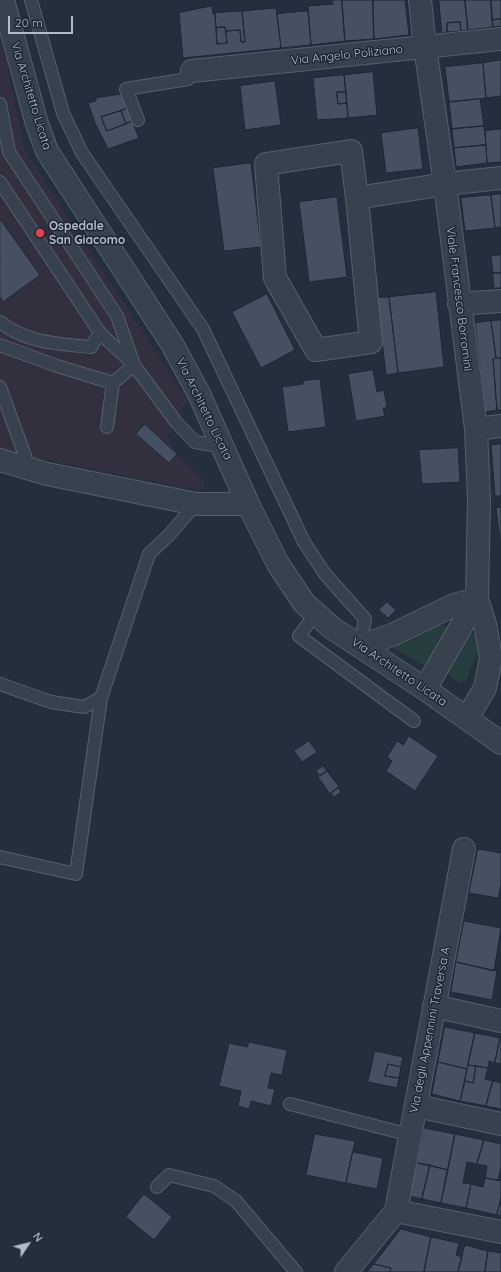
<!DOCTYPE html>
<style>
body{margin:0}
#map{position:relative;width:501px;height:1272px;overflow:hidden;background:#242f3e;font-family:Quicksand,sans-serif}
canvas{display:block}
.north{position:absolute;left:8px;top:1224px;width:40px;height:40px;-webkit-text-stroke:3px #1d2633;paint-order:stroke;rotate:55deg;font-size:11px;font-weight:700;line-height:16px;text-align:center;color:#b4bcc9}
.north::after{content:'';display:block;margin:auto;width:14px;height:18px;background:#b4bcc9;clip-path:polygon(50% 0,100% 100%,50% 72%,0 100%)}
.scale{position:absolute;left:8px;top:16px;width:65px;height:18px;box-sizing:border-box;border:2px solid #b4bcc9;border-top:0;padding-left:5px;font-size:12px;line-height:14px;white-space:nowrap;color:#b4bcc9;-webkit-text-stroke:3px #1d2633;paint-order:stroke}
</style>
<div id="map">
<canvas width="501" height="1272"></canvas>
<div class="north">N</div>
<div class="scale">20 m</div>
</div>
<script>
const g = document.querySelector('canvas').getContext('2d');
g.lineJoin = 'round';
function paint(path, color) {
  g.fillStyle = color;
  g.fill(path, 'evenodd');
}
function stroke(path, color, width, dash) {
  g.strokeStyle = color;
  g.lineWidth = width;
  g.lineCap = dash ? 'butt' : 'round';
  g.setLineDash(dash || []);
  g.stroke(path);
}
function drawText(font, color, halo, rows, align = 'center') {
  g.font = font + ' Quicksand,sans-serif';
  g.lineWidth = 3;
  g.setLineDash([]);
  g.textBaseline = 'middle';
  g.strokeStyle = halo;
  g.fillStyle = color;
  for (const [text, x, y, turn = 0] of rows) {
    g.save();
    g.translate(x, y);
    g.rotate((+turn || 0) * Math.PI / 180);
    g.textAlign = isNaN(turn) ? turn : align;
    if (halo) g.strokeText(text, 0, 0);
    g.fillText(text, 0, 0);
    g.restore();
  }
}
const medical = new Path2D(`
 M0,41L7,65L25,151L189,403L181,407L183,411L168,437L177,454L203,480L205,485L201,489L186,488L25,456L0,448Z`);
const green = new Path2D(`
 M438,624L446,626L448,629L426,666L394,649L393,644Z
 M471,633L479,636L482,642L466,680L460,683L451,677L447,673L465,635Z`);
const building = new Path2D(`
 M332,0H342L345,41L311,45L308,6L333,4Z
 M342,0H373L374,39L345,41Z
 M373,0H405L409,35L374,39Z
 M439,0H465L468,30L461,31L460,22L447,23V32L442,33Z
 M465,0H491L493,27L468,30Z
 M491,0H501V19L492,20Z
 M212,6L213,14L215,13L217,44L227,43L226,31L240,30L241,42H245L242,11L276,8L281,48L183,58L179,13Z
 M242,11L245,42H241L240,30L226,31L225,27L216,28L215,13Z
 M308,11L311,45L281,48L277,14Z
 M501,19V26L493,27L492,20Z
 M460,22L461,31L447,32V23Z
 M225,27L227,43L217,44L216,28Z
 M501,60V96L486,98L483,63Z
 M483,63L486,98L449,102L445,67Z
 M373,72L377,115L348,118L344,75Z
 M344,75L346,92H337L338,104L347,103L348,118L317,120L313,78Z
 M275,81L281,125L245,130L240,86Z
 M337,92H346L347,103L338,104Z
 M123,94L128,108L101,117L107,131L132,121L139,138L108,149L95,123L88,103L96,101V98Z
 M480,99L484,126L452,129L449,102Z
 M128,108L132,121L126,124L121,111Z
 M121,111L126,124L107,131L101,117Z
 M484,126L486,145L454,148L452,129Z
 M418,128L423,169L386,173L381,133Z
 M501,129V162L487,163L485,131Z
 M486,145L487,163L456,167L454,148Z
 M251,163L261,247L224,251L213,168Z
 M501,194V227L495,228L491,195Z
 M491,195L495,228L465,231L461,198Z
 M337,197L347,277L309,282L299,202Z
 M0,219L40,275L3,302L0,297Z
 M501,255V273H493L491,256Z
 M493,273H501V288H494Z
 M436,292L444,367L398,373L389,297Z
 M267,294L295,350L261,368L232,312Z
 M389,297L398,373L386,375L377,298Z
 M501,320V358H496L491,321Z
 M491,321L496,358L493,359L497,410L485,412L475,323Z
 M496,358H501V410H497L493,359Z
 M373,370L377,392L384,390L387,408H383L385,416L356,421L348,374Z
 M320,379L326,427L288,432L282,387L303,384V381Z
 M145,424L177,454L169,463L136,434Z
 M501,444V496H495L491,445Z
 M458,448L460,482L422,484L419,450Z
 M501,507V540H500L496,508Z
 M387,602L396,610L388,618L379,610Z
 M409,736L438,756L415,791L386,771L392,761L387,757L397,741L403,745Z
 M309,741L317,752L302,762L294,751Z
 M323,766L327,771L320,776L316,771Z
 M327,771L339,787L330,794L318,777Z
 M338,788L341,792L334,797L331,793Z
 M478,849L501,853V885L498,898L469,893Z
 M464,921L501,928L494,971L456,962Z
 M456,962L497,971L492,1000L451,992Z
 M445,1027L475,1033L467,1069L438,1062Z
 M475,1033L500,1038L495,1063L489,1061L488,1068L468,1065Z
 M500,1038L501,1039V1064L495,1063Z
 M249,1042L287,1050L282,1075L271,1073L268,1088L275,1089L271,1106L251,1101L249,1109L238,1106L241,1091L219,1086L229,1043L247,1047Z
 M375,1051L403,1057L401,1067L388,1064L385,1076L399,1078L397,1088L368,1082Z
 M438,1062L467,1069L460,1101L432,1094Z
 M388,1064L401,1067L399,1078L385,1076Z
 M468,1065L476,1066L473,1083L465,1081Z
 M476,1066L488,1068L485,1079L493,1081L486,1106L460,1101L465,1081L473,1083Z
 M493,1081L501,1083V1109L486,1106Z
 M424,1128L455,1134L448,1170L417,1163Z
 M315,1134L355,1141L346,1183L306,1175Z
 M455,1134L484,1140L477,1164L467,1162L463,1183L471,1184L466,1208L441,1203Z
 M484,1140L501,1144V1167L498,1180L485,1178L487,1166L477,1164Z
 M353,1152L383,1158L377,1189L346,1183Z
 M417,1163L430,1165L422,1199L409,1196Z
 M430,1165L448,1170L441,1203L422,1199Z
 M485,1178L501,1181V1198L497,1215L466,1208L471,1184L483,1187Z
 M144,1194L172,1217L154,1240L126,1217Z
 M501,1198V1216L497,1215Z
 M401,1229L431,1237L424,1272H390L391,1268L374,1264Z
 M431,1237L459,1243L456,1255L462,1257L458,1272H424Z
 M465,1245L488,1251L485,1272H458Z
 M488,1251L501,1253V1272H485Z
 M374,1264L391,1268L390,1272H367Z`);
const service = new Path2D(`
 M31,0L63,113L82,153L203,329L304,542L325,574L365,619L360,646
 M0,104L9,152L117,316L134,365L176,422L195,442L224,447
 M138,120L126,89L188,79L192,71
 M0,182L100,333
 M0,322C26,343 60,344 91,347L100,333L134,365L113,383L107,427
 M0,345L57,366L113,383
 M0,387L25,456L27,469
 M316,613L299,636L414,721
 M0,684L51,702L84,707L101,698
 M0,857L76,874L101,698L149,554L169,535L196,504
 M290,1104L410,1135
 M157,1187L169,1175L214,1186L236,1201L296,1272`);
const minor = new Path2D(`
 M420,0L425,47L445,184L476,429L479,501L477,599L485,624L491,658L485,688L467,718
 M192,71L501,39
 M357,198L371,342L316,350L275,278L266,164L351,151L357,198L445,184L501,178
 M459,304L501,301
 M476,429L501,426
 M0,460L47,474L196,504H248
 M360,646L392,635L454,605L477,599
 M425,689L477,599
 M434,1006L501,1021
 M416,1106L501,1124
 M396,1211L501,1232
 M346,1272L396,1211L464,849`);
const tertiary = new Path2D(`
 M3,0L37,124L47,151L172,344L199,394L248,504L278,564L304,603L332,628L425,689L501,743`);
const markers = [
 [40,233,5,"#e0444e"]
];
const streetNames = [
 ["Via Angelo Poliziano",347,55,-6],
 ["Via Architetto Licata",31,96,73],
 ["Viale Francesco Borromini",459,299,83],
 ["Via Architetto Licata",204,409,64],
 ["Via Architetto Licata",399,672,34],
 ["Via degli Appennini Traversa A",430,1030,-79]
];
const poiNames = [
 ["Ospedale",49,226],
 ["San Giacomo",49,240]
];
paint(medical, '#32303f');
paint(green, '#263c3f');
paint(building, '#455162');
stroke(building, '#1f2835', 1);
stroke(service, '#565f6c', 14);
stroke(minor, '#565f6c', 24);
stroke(tertiary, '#565f6c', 24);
stroke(service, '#38414e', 12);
stroke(minor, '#38414e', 22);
stroke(tertiary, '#38414e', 22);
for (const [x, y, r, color] of markers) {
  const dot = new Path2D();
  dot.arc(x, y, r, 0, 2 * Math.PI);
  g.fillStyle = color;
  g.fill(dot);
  stroke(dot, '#1d2633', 1.5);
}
drawText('12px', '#b4bcc9', '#1d2633', streetNames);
drawText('bold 12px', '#b4bcc9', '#1d2633', poiNames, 'left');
</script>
